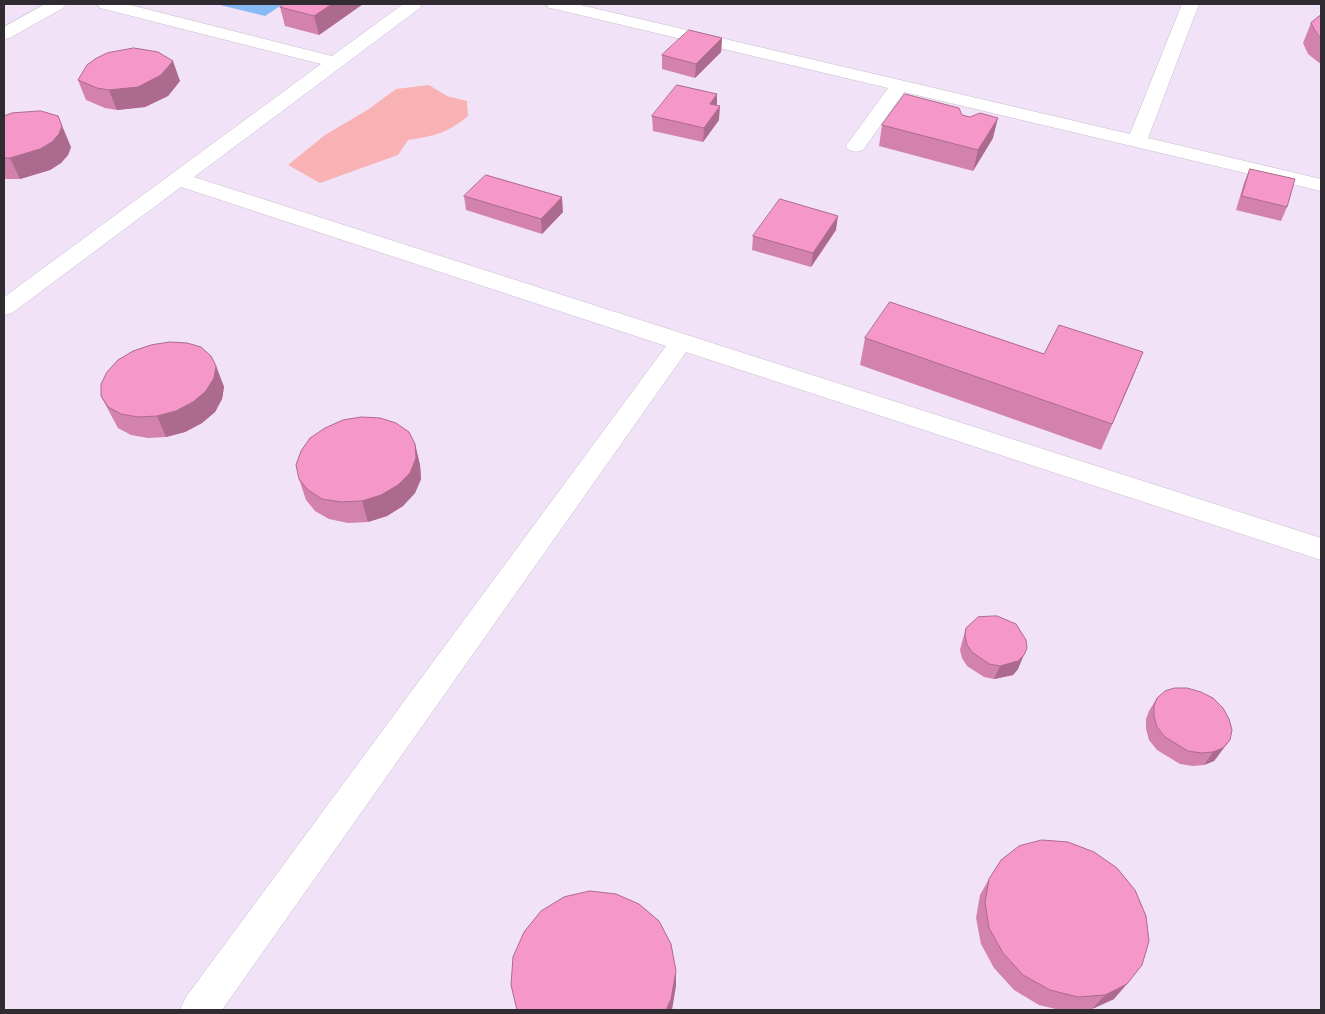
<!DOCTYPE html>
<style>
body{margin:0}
#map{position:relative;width:1325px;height:1014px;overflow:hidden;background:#f6ecfb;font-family:Mulish,sans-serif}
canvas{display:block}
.frame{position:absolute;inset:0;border:5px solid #2f2b30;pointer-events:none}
</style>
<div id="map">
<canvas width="1325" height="1014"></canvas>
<div class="frame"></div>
</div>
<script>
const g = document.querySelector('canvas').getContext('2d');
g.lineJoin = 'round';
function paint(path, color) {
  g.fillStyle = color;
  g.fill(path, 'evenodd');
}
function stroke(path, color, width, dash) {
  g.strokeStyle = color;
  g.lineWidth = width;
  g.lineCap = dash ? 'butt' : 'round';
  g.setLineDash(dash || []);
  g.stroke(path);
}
const built = new Path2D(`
 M4,4H1321V1010H4Z`);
const green = new Path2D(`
 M429,85L447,96L467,101L468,116C448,133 434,136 408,140L398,155L320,183L288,165L325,135L369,109L396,89Z`);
const water = new Path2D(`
 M222,4H283L265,16L220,5Z`);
const minor = new Path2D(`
 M45,4H66L63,8L10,38L4,39V27Z
 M97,4H126L332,56L403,4H422L420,8L194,177L1321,538V560L686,352L222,1010H180L186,997L666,346L181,187L12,313L4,315V297L321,64L100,8Z
 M546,4H576L1130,134L1182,4H1199L1148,138L1321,179V191L904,92L863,150L856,152L849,150L846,146L888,88L555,9L549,8Z`);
const wall = new Path2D(`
 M363,4L319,35L285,26L280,7Z
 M1321,15V64L1318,62L1308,54L1303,43L1311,23Z
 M722,38L721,52L695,78L662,69V55Z
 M78,80L180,81L168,96L145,107L117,110L105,108L86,100Z
 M717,94V105L719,120L703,142L653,131L652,116Z
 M962,115L993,138L973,171L879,146L882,125Z
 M4,116L71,147L68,155L61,163L50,170L20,179H4Z
 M1250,169L1287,207L1281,221L1236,210L1244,183Z
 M464,196L563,212L542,234L466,210Z
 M836,230L811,267L752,250L753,236Z
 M865,338L1044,354L1143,352L1101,450L860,365Z
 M216,366L224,387L222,399L215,412L202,423L185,432L166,437L148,438L131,435L118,428L112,417L101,396Z
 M415,444L420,465L421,479L415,493L403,506L387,516L368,522L348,523L329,519L315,511L306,500L299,479Z
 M966,628L1018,669L1013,675L994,679L984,677L967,666L962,658L960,650L962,642Z
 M1157,698L1220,753L1214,761L1204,765L1193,766L1180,764L1157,750L1149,740L1146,729V719L1149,711Z
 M989,879L1114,999L1092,1009L1060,1010L1039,1005L1014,990L994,968L981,944L976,918L980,895Z`);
const shadedWall = new Path2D(`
 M332,4H363L319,35L314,16Z
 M722,38L721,52L695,78L696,64Z
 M173,61L180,81L168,96L145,107L117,110L109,90Z
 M717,94V108L710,104Z
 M720,106L719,120L703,142L704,128Z
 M58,116L71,147L68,155L61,163L50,170L20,179L10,158Z
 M998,118L993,138L973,171L978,150Z
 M562,197L563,212L542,234L541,219Z
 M838,216L836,230L811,267L813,253Z
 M1143,352L1132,379L1101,450L1112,424Z
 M216,366L224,387L222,399L215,412L202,423L185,432L166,437L157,416Z
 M415,444L420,465L421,479L415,493L403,506L387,516L368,522L362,501Z
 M1024,655L1018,669L1013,675L994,679L1000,666Z
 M1230,740L1214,761L1204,765L1213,752Z
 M676,971V986L672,1010H666Z
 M1127,984L1114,999L1092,1009L1105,995Z`);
const building = new Path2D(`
 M285,4H332L314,16L280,7Z
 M1321,15V38L1317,34L1311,23Z
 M689,30L722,38L696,64L662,55Z
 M134,48L158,52L173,61L161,75L138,87L109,90L97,88L78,80L87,65L95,59L107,53Z
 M677,85L717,94L710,104L720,106L704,128L652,116Z
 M905,94L959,108L962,115L970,117L980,113L998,118L978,150L882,125Z
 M41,111L58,116L62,126L59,134L52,142L40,149L10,158H4V116L12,113Z
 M1250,169L1295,179L1287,207L1242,196Z
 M486,175L562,197L541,219L464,196Z
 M780,199L838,216L813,253L753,236Z
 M890,302L1044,354L1059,325L1143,352L1112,424L865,338Z
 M170,342L187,343L201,347L211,356L216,366L214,378L206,391L193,402L176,411L157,416L138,417L121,414L108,407L101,396V384L107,372L118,360L133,351L151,345Z
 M362,417L380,418L396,423L409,432L415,444L416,458L410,473L398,485L381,495L362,501L341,502L322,499L308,490L299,479L296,465L301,451L310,438L325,428L343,420Z
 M997,616L1016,624L1026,640L1027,648L1024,655L1018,661L1000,666L989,664L972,652L967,645L965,636L966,628L978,617Z
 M1175,688H1187L1201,692L1213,698L1223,708L1229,719L1232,730L1230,740L1223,748L1213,752L1202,753L1188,751L1165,737L1157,727L1154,716V706L1157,698L1165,691Z
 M1042,840L1068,842L1094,852L1117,868L1135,890L1146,916L1149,941L1142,965L1127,984L1105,995L1078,997L1050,990L1023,975L1003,953L989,928L985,902L989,879L1001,860L1019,846Z
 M590,891L616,894L639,904L659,921L671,944L676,971L671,999L666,1010H517L511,985L513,957L524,932L541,911L564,897Z`);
paint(built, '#f2e2f8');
paint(green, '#f9b2b3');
paint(water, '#86b9f5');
stroke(minor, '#c8bdcc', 1);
paint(minor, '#fff');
paint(wall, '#d382ad');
paint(shadedWall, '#ac6a8d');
paint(building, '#f597c9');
stroke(building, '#ac6a8d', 1);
</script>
